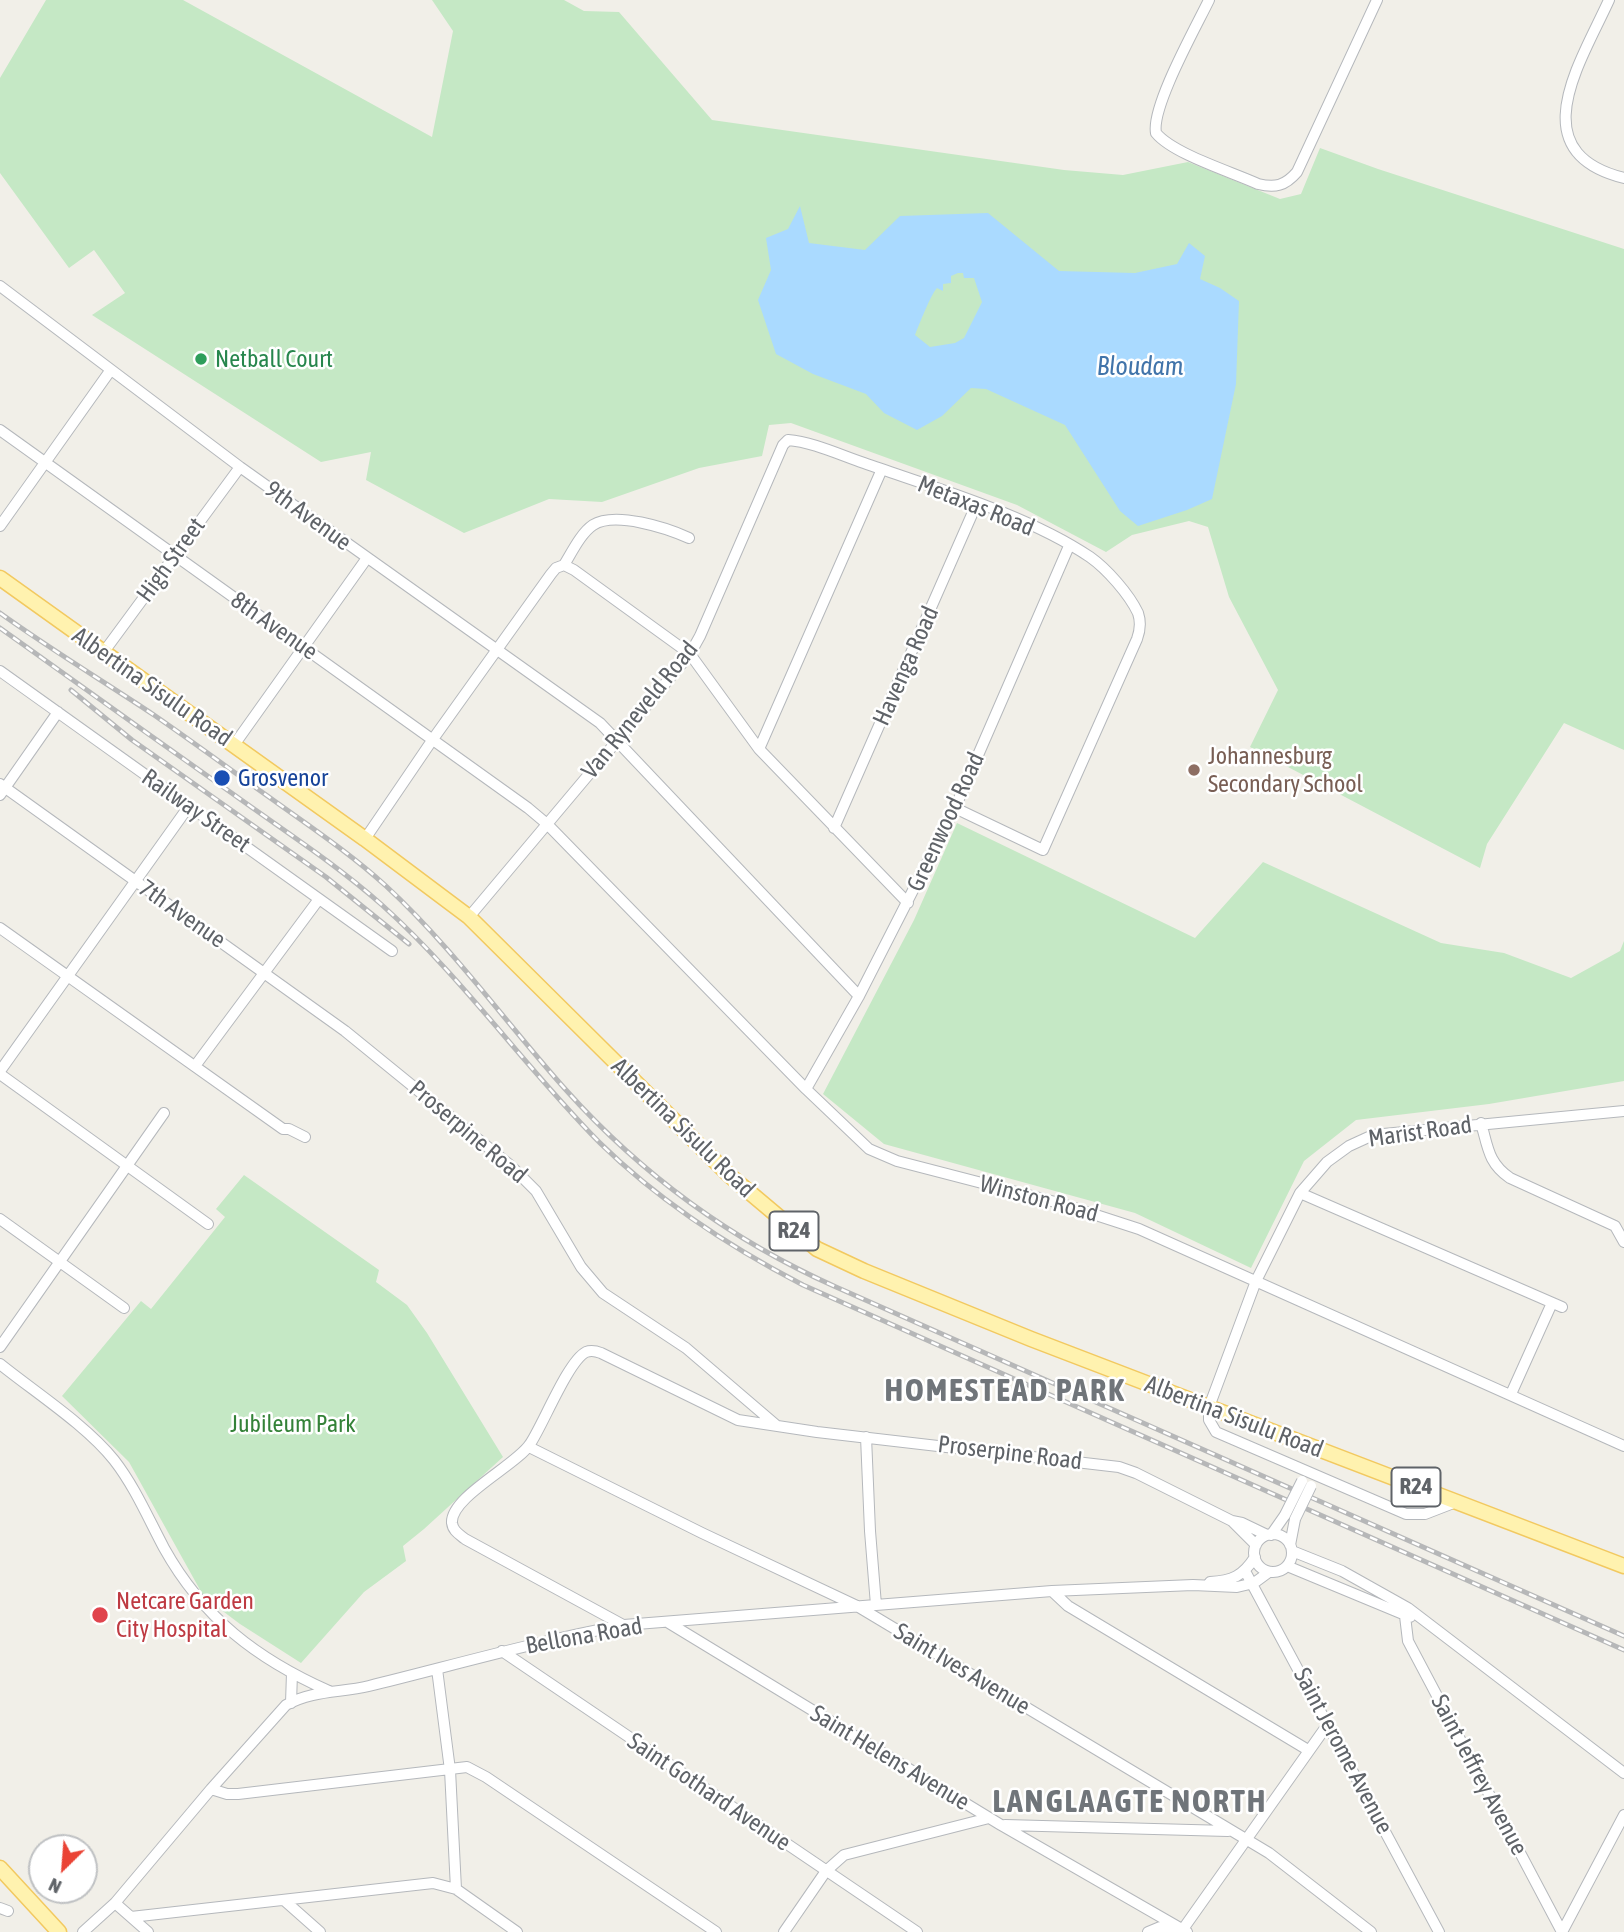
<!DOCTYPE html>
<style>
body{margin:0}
#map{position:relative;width:1624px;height:1932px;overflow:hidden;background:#f1efe8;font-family:"Asap Condensed",sans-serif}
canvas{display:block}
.north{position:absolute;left:28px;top:1834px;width:70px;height:70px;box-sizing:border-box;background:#fff;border:2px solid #bfc1c3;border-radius:50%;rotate:205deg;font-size:19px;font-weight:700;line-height:28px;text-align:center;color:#5f6368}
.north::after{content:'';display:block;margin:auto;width:24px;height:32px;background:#ea4335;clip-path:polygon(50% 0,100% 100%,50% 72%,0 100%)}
</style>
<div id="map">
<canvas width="1624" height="1932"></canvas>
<div class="north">N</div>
</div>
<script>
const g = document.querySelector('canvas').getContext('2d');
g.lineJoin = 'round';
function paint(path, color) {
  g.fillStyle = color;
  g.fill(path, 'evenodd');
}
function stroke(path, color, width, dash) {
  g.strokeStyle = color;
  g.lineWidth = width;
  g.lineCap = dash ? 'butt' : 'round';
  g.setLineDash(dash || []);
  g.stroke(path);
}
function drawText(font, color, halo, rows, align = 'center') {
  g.font = font + ' "Asap Condensed",sans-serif';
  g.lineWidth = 5;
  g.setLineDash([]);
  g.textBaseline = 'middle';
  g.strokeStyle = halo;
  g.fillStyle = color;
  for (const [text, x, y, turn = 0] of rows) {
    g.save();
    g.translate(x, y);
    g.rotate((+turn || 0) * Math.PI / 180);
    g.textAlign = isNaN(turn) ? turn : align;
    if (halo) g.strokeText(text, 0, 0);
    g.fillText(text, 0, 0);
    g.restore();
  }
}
const green = new Path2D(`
 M46,0H183L432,137L453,31L432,0H564L584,11L619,12L712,120L1064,170L1123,175L1188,162L1280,199L1301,194L1320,148L1378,169L1624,249V750L1564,723L1487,844L1480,868L1250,747L1278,690L1229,597L1208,527L1189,521L1132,535L1106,552L1017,505L791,423L769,425L762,456L699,468L602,502L549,499L464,533L366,480L371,452L321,462L92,315L125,293L94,250L69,268L0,173V78Z
 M957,823L1195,938L1263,862L1441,943L1504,953L1571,978L1620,951L1624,941V1081L1489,1104L1356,1120L1304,1161L1251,1268L1135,1213L884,1144L823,1094L914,920Z
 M244,1175L379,1270L376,1282L407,1305L427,1333L503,1457L424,1529L403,1546L406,1561L364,1592L301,1663L240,1624L204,1597L129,1462L62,1396L141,1301L151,1309L225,1217L216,1209Z`);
const water = new Path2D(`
 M800,206L809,243L865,250L900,216L988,213L1059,271L1135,273L1177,264L1189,243L1205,256L1200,279L1220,288L1239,301L1236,384L1212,499L1187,510L1138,526L1120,511L1065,425L986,389L971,388L942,416L917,430L884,413L866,394L813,374L776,354L758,300L771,270L766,238L788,229ZM958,273H963L964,278H974L982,302L964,338L955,343L930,347L915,335C919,325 931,294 937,288L943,291V284L951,283V276Z`);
const street = new Path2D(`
 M1209,0C1196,27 1151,107 1156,133C1173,154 1232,172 1258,184C1275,188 1285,186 1297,172L1377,0
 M1609,0C1581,62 1520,152 1624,178
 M0,286L240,467L600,723L859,996
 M0,430L528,808L547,824L806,1089L869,1149L897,1161L1059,1203L1139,1229L1624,1446
 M0,526L110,371
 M564,565C572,552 581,533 593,525C615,511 667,528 689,538
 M103,653L240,467
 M0,671L392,951
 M234,745L367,558
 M759,749L882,469
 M0,784L345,1031L511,1166L536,1191L581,1267L603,1293L686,1348L776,1425
 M0,795L58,712
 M834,828L977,503
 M365,839L433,739L551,574L556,568L564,565L574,570L690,654L759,749L908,903
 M469,917L690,654L700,636L783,445L788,440C813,442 840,455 864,463C935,488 1028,515 1090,557C1107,569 1129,594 1138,613C1141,622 1140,631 1137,639L1043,850L955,808
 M0,928L283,1129H289L305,1137
 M195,1066L319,899
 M0,1071L189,806
 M0,1074L208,1224
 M806,1089L859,996L955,808L1069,546
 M1481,1123C1488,1147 1488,1163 1510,1178L1615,1226L1624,1242
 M1300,1193L1562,1307
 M0,1219L124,1308
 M0,1347L164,1113
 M0,1364C36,1393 86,1425 114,1460C135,1487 148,1518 164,1548C203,1618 257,1659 329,1691
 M1511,1394L1552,1303
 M866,1437L870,1531L876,1605
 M529,1447L702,1533L857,1606L1269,1853L1371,1932
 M1456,1502L1425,1514H1406L1216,1432L1209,1420V1407L1256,1281L1300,1193L1327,1162L1349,1146L1373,1135L1624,1111
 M1232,1521L1242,1523L1267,1535
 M1254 1553a19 19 0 1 1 38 0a19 19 0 1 1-38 0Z
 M1271,1535L1285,1515
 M1290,1545L1295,1519
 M1292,1551L1342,1571L1408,1608L1624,1773
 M1287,1566L1410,1617
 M1245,1571L1439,1932
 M1210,1582C1232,1581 1243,1576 1255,1557
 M1052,1591L1068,1606L1308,1750
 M1405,1616L1408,1641L1562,1932
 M669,1623L1001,1825L1187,1932
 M623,1625L465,1539C459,1534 453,1531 452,1523C450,1497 517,1465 530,1444C543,1425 568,1361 586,1352C591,1350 596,1351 601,1353L738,1420L817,1432L1119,1467L1136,1473L1232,1521L1256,1545
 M502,1651L917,1932
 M437,1669L450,1770L456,1889
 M291,1703L292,1673
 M211,1789L227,1794H238L467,1767L486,1777L716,1932
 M1005,1825L1228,1831
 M285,1901L320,1932
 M115,1903L148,1932
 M0,1908L8,1911
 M131,1917L433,1883L456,1889L517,1932
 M83,1932L115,1903L211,1789L286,1705C313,1690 340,1693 369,1686C454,1665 538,1641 624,1625L1052,1591L1193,1585L1237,1587L1254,1583L1269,1572
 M784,1932L826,1871L844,1855L989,1818
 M1148,1932L1160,1927L1183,1929L1328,1724
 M1562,1932L1624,1815`);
const primary = new Path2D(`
 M0,578L365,839L469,917L729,1175L817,1249L864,1271L1031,1339L1624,1566
 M0,1868L59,1932`);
const rail = new Path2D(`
 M0,613C50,649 103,681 154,715C193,742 231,770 269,797C309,826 350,853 386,886C453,948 506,1023 566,1090C642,1175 733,1241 836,1287L1624,1636
 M0,628C78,684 155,739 233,794C283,830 336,864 382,905C462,977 524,1066 600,1143C659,1201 730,1247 803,1285L1624,1650
 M71,690L132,740L326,877L409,944`);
const streetBridge = new Path2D(`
 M1285,1515L1302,1481
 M1295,1519L1311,1486`);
const markers = [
 [201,359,7,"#2e9e5b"],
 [1194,770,7,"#8d6e63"],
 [222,778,9,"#1a4fb4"],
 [100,1615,9,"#e0444e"]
];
const shields = [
 [794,1231,49],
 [1416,1487,49]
];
const shieldNames = [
 ["R24",794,1231],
 ["R24",1416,1487]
];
const leisureNames = [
 ["Netball Court",215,359]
];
const streetNames = [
 ["Metaxas Road",976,506,22],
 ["9th Avenue",308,516,36],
 ["High Street",171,560,-54],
 ["8th Avenue",274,626,35],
 ["Havenga Road",906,666,-66],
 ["Albertina Sisulu Road",152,687,35],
 ["Van Ryneveld Road",640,710,-51],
 ["Railway Street",196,811,35],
 ["Greenwood Road",946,822,-65],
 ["7th Avenue",182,914,35],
 ["Albertina Sisulu Road",683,1128,44],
 ["Proserpine Road",468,1132,40],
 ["Marist Road",1420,1132,-8],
 ["Winston Road",1039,1199,15],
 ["Albertina Sisulu Road",1234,1417,21],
 ["Proserpine Road",1010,1453,7],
 ["Bellona Road",584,1636,-10],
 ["Saint Ives Avenue",962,1669,31],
 ["Saint Jerome Avenue",1343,1751,62],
 ["Saint Helens Avenue",890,1758,31],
 ["Saint Jeffrey Avenue",1479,1775,62],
 ["Saint Gothard Avenue",709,1792,34]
];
const educationNames = [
 ["Johannesburg",1208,756],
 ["Secondary School",1208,784]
];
const transitNames = [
 ["Grosvenor",238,778]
];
const parkNames = [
 ["Jubileum Park",293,1424]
];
const healthNames = [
 ["Netcare Garden",116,1601],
 ["City Hospital",116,1629]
];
const waterNames = [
 ["Bloudam",1140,367]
];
const districtNames = [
 ["HOMESTEAD PARK",1005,1391],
 ["LANGLAAGTE NORTH",1130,1802]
];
paint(green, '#c5e8c5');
paint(water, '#aadaff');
stroke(street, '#b5b8bc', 12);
stroke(primary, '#f2c960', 17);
stroke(street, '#fff', 10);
stroke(primary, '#fff2af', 14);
stroke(rail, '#b6b7b8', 5);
stroke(rail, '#fff', 2.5, [8]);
stroke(streetBridge, '#b5b8bc', 12, []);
stroke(streetBridge, '#fff', 10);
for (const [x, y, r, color] of markers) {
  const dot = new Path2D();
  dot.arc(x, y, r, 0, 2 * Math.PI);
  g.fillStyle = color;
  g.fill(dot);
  stroke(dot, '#fff', 2.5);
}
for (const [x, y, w] of shields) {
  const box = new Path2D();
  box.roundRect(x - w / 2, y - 19.5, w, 39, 5);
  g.fillStyle = '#fff';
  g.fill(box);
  stroke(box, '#5f6368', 2);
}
drawText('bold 23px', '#5f6368', null, shieldNames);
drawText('24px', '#27864d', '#fff', leisureNames, 'left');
drawText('24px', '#5f6368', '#fff', streetNames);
drawText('24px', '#785e54', '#fff', educationNames, 'left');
drawText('24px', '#164399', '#fff', transitNames, 'left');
drawText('24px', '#348238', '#fff', parkNames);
drawText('24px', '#be3a42', '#fff', healthNames, 'left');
drawText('italic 26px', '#4174aa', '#fff', waterNames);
g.letterSpacing = '2px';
drawText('bold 32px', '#70757a', '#fff', districtNames);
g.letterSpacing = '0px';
</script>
